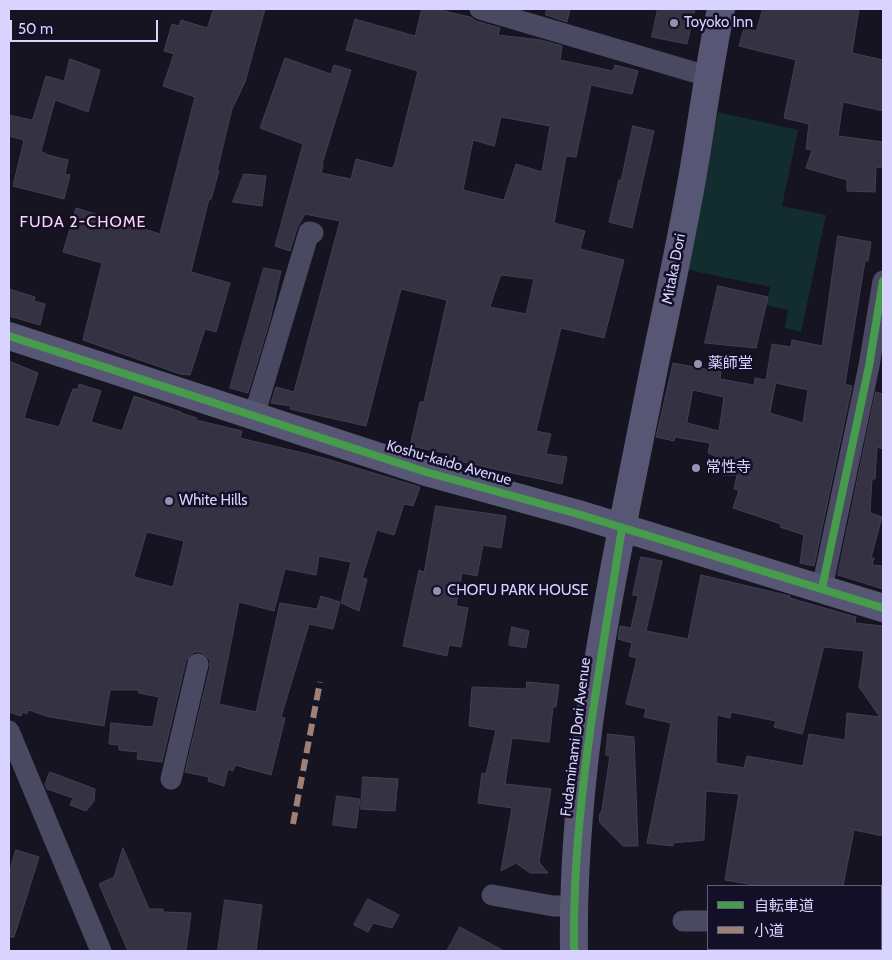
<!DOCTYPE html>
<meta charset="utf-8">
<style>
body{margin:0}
#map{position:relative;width:892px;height:960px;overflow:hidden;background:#161421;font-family:Cabin,"Noto Sans JP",sans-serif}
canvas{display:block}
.frame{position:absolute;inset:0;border:10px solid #d9d4ff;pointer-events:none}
.legend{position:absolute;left:707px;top:885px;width:175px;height:65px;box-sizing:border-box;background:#130f26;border:1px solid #625e7d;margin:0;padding:6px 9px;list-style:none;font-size:15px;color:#d9d4ff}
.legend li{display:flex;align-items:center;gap:10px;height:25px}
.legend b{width:25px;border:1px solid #625e7d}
.scale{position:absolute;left:10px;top:20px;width:148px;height:22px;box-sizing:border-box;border:2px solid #d9d4ff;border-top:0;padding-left:6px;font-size:15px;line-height:18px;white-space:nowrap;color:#d9d4ff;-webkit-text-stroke:4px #130f26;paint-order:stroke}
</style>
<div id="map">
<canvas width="892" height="960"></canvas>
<div class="frame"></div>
<ul class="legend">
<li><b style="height:6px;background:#469c4c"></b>自転車道</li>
<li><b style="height:6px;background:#9e8076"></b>小道</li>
</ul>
<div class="scale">50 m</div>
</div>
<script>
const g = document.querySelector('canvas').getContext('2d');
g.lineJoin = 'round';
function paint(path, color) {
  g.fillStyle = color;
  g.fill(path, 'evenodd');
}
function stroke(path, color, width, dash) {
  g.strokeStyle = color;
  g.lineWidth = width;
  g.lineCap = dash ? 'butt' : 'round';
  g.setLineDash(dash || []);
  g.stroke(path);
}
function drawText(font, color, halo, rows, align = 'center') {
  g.font = font + ' Cabin,"Noto Sans JP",sans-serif';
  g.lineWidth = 5;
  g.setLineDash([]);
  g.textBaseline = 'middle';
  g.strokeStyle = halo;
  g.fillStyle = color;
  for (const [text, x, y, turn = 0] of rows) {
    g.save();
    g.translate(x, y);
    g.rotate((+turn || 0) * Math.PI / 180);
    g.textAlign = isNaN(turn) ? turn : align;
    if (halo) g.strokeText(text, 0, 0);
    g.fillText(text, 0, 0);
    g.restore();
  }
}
const green = new Path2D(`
 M718,112L798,130L782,206L826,215L801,332L785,328L788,310L766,305L770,287L684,269Z`);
const building = new Path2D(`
 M214,9H265L245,82L232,109L217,171H219L211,199H209L191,272L230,283L216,332L205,329L190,375L180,374L83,340L102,263L63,252L76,208L160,234L195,97L163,86L174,54L164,51L172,24L179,26L181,20L207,28Z
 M422,9H435L470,17L476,21L500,28L498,35L541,40L562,46L560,60L613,71L615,65L638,71L632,94L591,85L576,157L566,156L554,223L585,231L580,249L624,260L604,338L561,328L536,431L551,434L546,454L567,457L562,484L445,458L446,453L410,446L420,402H424L447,300L401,289L366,426L290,409L291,406L271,403L276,387L294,392L340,221L305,214L297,228L290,251L275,246L303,144L260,128L285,58L331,74L334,65L351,70L322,164L323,165L321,173L351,179L356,159L391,168L394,166L418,71L346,50L355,19L415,36ZM501,117L550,126L542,172L516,164L504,200L463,190L473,140L494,146ZM501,275L534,279L526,314L490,307Z
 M547,9H570L567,22L546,15Z
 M658,9H695L687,44L652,37Z
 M763,9H859L852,53L883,60V111L843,102L838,136L883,142V168L876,167L875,192L847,191V180L806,168L812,150L806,149L809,124L784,118L796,60L739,46L744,28L756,31Z
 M70,59L100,70L88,112L55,100L41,151L48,155L68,160L65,174L70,175L64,199L13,186L24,140L9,136V115L31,120L33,119L46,76L64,81Z
 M633,126L654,131L632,228L609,222L619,180H621Z
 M244,174L266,176L262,206L233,202Z
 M838,236L871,242L868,261H865L845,384L852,386L814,566L800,563L804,535L780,527L781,524L733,508L739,490L734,489L737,475H722L723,460L708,453L710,443L675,437L674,441L656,437L673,363L721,372L720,379L754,385L755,378L766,380L772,344L791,347L792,340L822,346ZM776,383L808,390L803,423L770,413ZM693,390L724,397L719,431L687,423Z
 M264,268L281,271L270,320L248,393L230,388Z
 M718,286L768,297L756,348L705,343Z
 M9,289L35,297L34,301L45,304L40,325L9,316Z
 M9,361L38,373L24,418L59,427L73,389H78L79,384L101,391L91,422L122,431L134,396L181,412V413L197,418L196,420L242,431L240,438L320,457L420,487L413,506L404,504L394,535L377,530L362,578L367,579L359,611L341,603L351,562L319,556L316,575L285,569L274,611L239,602L219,704L256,712L280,603L317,609L321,596L340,602L333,629L309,624L281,717L285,718L271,775L235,765L233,771L228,769L224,786L208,781L209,777L185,772L210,667V660L201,652H194L186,661L162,762L137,759L138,752L119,750V745L109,744L111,723L153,727L159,697L139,693L138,690H110L104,726L50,717L28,710L27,714L23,712L21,716L9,712ZM147,532L184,541L173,587L134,577Z
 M876,392L883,394V449L877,447L875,479H872L870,513L882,517L871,558H874L872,565L883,566V589L838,575Z
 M436,506L506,516L501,548L483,545L477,576L462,573L456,606L468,608L461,647L449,645L447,656L403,646L419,570L424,572Z
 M641,557L662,561L646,631L688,639L701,575L790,596V598L856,617L855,623L883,626V836L854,830L843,886H760L725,880L739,794L706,791L704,840L673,843V846L647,843L671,723L644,717L646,709L626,704L637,658L629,656L632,643L618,639L620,626L631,628L638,596L633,595ZM824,647L864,651L859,687L880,717L847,713L845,740L809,734L803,766L747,756L744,768L716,763L717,715L730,718L731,712L776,721L774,727L802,734Z
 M512,627L529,631L526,648L509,645Z
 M527,682L559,685L556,707H553L549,742L512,738L505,784L551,789L539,862L548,873H530L516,863L501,871L512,808L478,803L482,773L486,774L496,730L469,726L472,687L526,689Z
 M608,734L634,737L638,846H623L600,823L599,816L602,810L610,756L606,755Z
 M50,772L95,789L94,801L86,811L70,805L73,798L47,789L45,785Z
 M363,777L398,779L395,811L361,809Z
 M337,796L360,799L356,828L333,825Z
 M123,848L149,909H163V912L191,913L186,951H128L99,884L114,877Z
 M16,850L39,857L14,937H9V874Z
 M368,899L399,915L392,928L373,923L368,932L354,925Z
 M225,900L262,905L256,951H218Z
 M460,927L504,951H447Z`);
const street = new Path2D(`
 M480,9L707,76
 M254,416L309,232L313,233
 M822,588L869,366L883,281
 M9,731L101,951
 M171,779L198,664
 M492,895L553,906H574
 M683,921H708
 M881,947H883`);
const secondary = new Path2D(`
 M9,336L426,472L578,514L883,608
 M574,951C571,753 617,556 655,363C668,302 681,241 692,179C702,122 709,65 721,9`);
const quiet = new Path2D(`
 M293,824L320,682`);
const cycleway = new Path2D(`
 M9,336L426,472L578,514L883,608
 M822,588L869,366L883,281
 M574,951C572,808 600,669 622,528`);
const markers = [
 [674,23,5,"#9591b1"],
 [698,364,5,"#9591b1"],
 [696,468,5,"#9591b1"],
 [169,501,5,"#9591b1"],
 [437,591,5,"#9591b1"]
];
const poiNames = [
 ["Toyoko Inn",684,23],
 ["薬師堂",708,364],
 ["常性寺",706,468],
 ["White Hills",179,501],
 ["CHOFU PARK HOUSE",447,591]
];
const streetNames = [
 ["Mitaka Dori",674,269,-79],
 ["Koshu-kaido Avenue",449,463,16],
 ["Fudaminami Dori Avenue",576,737,-83]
];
const neighbourhoodNames = [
 ["FUDA 2-CHOME",83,222]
];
paint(green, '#132c2d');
paint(building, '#343243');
stroke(building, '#433f54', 1);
stroke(street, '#4a4962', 21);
stroke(secondary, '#575674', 28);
stroke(quiet, '#9e8076', 6, [12, 6]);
stroke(cycleway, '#469c4c', 8);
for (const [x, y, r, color] of markers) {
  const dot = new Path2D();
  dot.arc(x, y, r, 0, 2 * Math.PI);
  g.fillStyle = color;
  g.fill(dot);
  stroke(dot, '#130f26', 2);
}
drawText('15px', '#d9d4ff', '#130f26', poiNames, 'left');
drawText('15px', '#d9d4ff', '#130f26', streetNames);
g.letterSpacing = '1px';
drawText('16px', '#ffd6f0', '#130f26', neighbourhoodNames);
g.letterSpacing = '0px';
</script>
